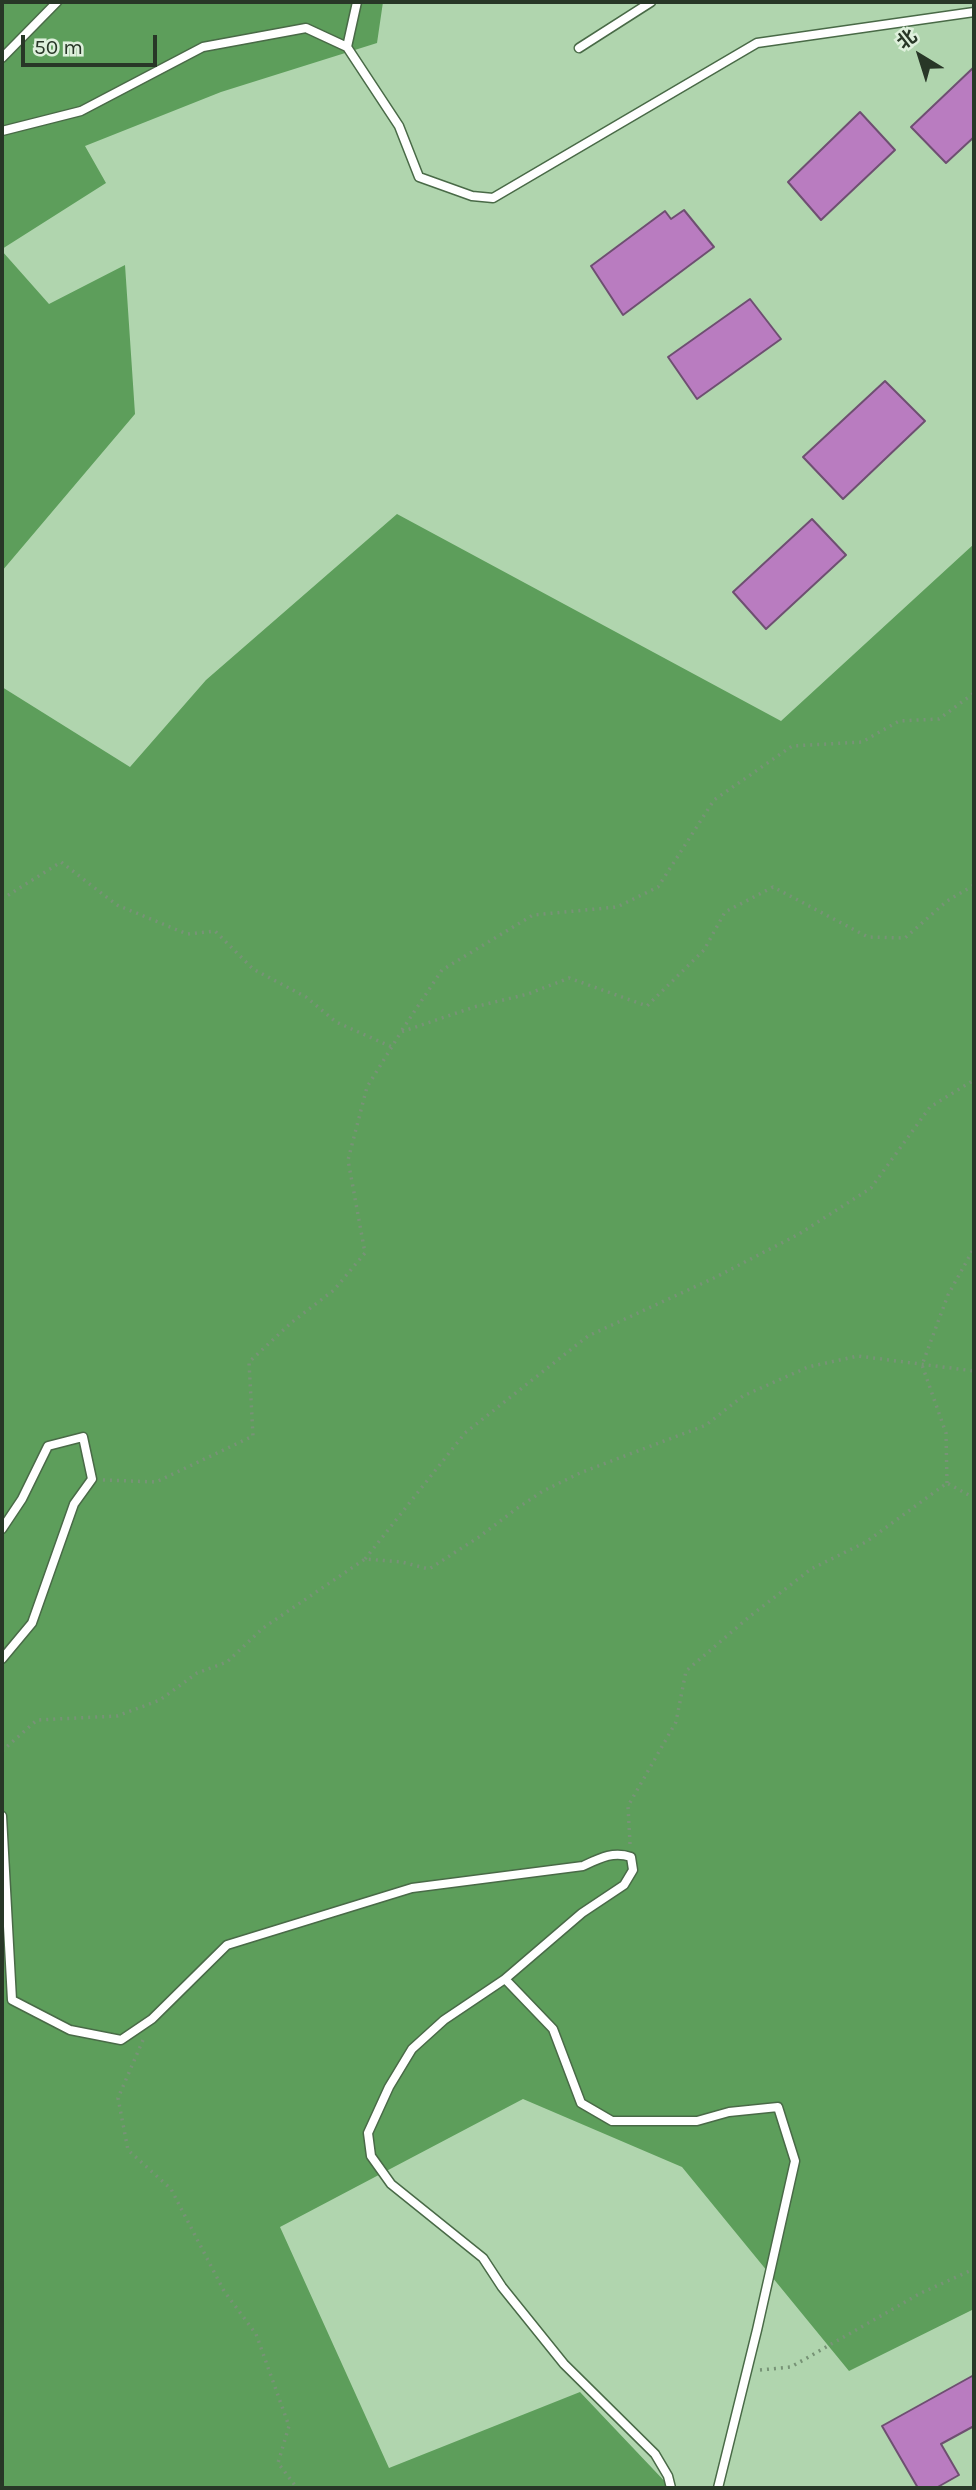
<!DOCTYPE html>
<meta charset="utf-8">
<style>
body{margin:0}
#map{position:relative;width:976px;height:2490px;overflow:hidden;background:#b0d5ae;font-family:Karla,"Noto Sans SC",sans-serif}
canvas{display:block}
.frame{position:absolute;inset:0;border:4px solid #283727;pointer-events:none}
.north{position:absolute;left:885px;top:21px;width:70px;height:70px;-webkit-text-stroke:5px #def0dc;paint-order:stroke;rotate:322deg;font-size:19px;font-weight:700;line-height:28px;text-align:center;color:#283727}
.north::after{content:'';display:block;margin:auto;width:24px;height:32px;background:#283727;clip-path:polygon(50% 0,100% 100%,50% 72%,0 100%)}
.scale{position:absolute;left:21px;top:35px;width:136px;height:32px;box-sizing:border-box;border:4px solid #283727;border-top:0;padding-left:9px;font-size:21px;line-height:24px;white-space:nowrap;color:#283727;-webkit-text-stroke:5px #def0dc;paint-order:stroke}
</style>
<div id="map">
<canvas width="976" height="2490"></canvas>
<div class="frame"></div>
<div class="north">北</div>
<div class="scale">50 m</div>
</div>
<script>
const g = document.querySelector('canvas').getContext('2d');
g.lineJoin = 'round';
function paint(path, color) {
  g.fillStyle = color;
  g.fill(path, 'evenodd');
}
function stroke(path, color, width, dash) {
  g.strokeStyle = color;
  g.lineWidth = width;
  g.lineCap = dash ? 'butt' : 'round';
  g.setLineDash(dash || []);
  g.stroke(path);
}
const forest = new Path2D(`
 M2,2H383L377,43L221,92L85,146L106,183L2,249Z
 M2,251L49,304L125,265L135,414L2,571Z
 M397,514L781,721L974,544V2309L849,2371L682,2167L523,2099L280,2227L389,2468L580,2392L671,2488H2V687L130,767L206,680Z`);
const building = new Path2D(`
 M974,67V137L946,163L911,127Z
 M860,112L895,150L821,220L788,182Z
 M684,210L714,247L623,315L591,266L665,211L671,219Z
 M750,299L781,339L697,399L668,357Z
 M885,381L925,421L843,499L803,457Z
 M812,519L846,555L766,629L733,592Z
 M974,2375V2426L941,2444L959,2475L936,2488H918L882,2426Z`);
const path = new Path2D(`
 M2,899L61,862L117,905L187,934L215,931L253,969L306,997L336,1022L392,1047
 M402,1030L442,970L533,915L617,907L658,887L714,800L792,746L862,742L899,721L939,719L974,693
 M103,1480L156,1482L253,1436L249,1362L292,1322L334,1290L365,1253L348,1160L367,1087L401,1032L474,1007L528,994L569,978L647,1006L704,950L725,912L773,887L868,937L905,938L947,901L974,885
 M947,1483L946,1433L922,1365L948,1295L974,1248
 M365,1559L465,1433L588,1336L714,1278L799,1234L871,1188L930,1107L974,1080
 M2,1751L37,1720L117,1716L160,1700L197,1673L227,1662L263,1628L365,1559L402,1562L429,1569L479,1537L516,1509L543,1491L580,1473L706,1425L743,1396L808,1367L858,1356L974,1371
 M630,1844L628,1806L676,1722L686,1671L749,1617L811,1569L866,1542L947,1483L974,1498
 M143,2040L118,2098L128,2150L171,2189L224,2291L256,2334L289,2426L278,2463L297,2488
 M760,2370L791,2367L921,2293L974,2269`);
const service = new Path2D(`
 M347,47L357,2
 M579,48L651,2
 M2,58L57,2
 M2,131L81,111L203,47L306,28L347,47L399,126L419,177L472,196L493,198L757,43L974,12
 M2,1529L22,1499L48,1446L83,1437L92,1479L74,1504L32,1623L2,1659
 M2,1816L12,2000L70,2030L121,2040L152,2019L227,1945L412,1888L583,1866C600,1858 613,1851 631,1857L633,1870L624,1885L582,1913L505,1979L553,2029L581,2103L612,2121H697L729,2112L778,2107L795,2161L757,2330L718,2488
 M505,1979L444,2020L412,2049L389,2087L368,2133L371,2156L391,2184L483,2258L502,2287L564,2364L655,2454L668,2476L671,2488`);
paint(forest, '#5d9e5b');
paint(building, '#b97cc0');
stroke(building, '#6e4f71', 2);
stroke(service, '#496a47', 11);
stroke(path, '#779376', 3.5, [2, 5]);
stroke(service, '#fff', 8);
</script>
